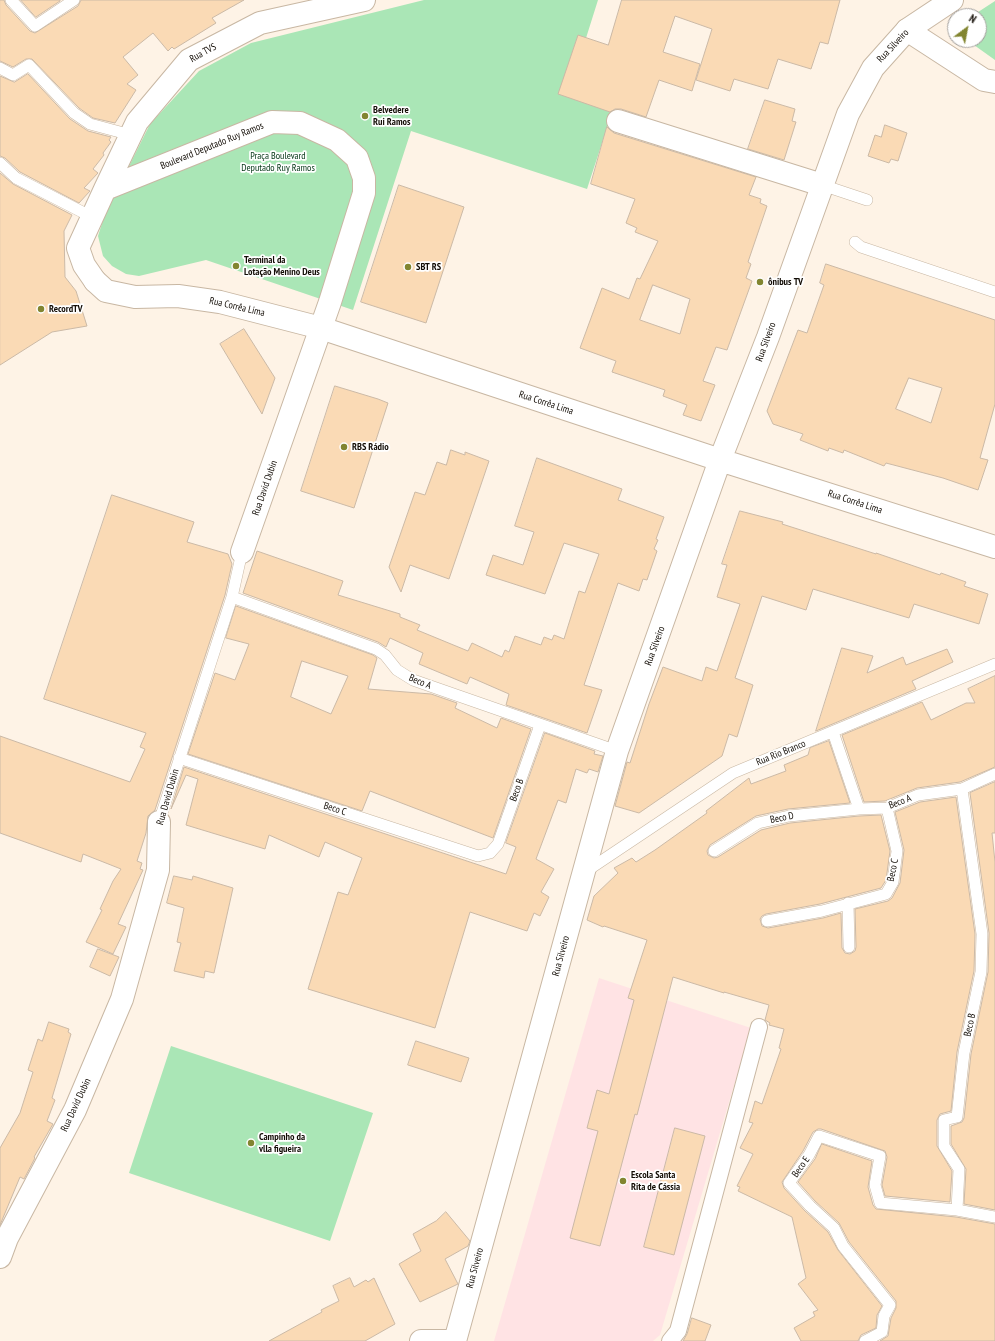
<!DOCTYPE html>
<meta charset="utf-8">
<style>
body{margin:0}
#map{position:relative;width:995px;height:1341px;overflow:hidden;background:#fef3e6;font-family:"PT Sans Narrow",sans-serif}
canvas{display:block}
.north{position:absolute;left:947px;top:8px;width:40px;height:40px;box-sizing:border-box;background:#fff;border:1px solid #a19e9b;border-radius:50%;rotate:32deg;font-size:11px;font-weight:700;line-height:16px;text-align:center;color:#130d06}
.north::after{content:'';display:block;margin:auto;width:14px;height:18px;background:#828530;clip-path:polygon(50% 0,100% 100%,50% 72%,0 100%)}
</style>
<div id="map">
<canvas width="995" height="1341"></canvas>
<div class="north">N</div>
</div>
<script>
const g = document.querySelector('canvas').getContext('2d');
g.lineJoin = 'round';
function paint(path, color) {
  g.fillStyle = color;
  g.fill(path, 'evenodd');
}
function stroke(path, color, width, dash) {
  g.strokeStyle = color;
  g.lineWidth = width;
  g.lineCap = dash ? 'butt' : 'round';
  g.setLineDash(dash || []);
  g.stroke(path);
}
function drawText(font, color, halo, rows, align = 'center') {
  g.font = font + ' "PT Sans Narrow",sans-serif';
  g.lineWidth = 3.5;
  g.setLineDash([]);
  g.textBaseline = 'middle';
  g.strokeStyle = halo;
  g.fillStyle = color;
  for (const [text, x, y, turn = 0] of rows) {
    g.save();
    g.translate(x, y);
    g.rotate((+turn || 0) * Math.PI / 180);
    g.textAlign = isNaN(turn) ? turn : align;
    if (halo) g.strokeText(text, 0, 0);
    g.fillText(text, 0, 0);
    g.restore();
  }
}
const education = new Path2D(`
 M599,978L751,1028L660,1335L653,1341H494Z`);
const green = new Path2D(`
 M424,0H598L575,73L620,88L587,189L411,131L353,310L206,260L139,276L126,274L112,266L103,256L98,236L105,214L150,124L199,71L251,43Z
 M995,1V60L967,40H979V16H972Z
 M171,1046L373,1113L330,1241L129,1173Z`);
const building = new Path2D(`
 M0,0H4L6,5L30,31L35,33L78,6L81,0H244L212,18L216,23L174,49L172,47L168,51L153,33L123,57L138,75L127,84L136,90L115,123L93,118L79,108L32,59H26L13,67L0,61Z
 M21,0H60V1L36,17Z
 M622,0H840L828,44L820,42L811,69L778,59L768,89L734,79L730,91L696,80L712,29L675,16L663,52L700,64L692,91L659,80L646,117L621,109H615L610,112L558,94L578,35L608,45Z
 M28,74L70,119L88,131L111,137L109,140L111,142L103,153L104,155L93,169L98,173L84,188L90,191L79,203L20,172L5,158L0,156V76L14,82Z
 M765,100L795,109L792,121L796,122L784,160L748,149Z
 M885,125L907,133L898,161L891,159L889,163L868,156L875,135L881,137Z
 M607,127L614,133L756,177L749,195L761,199L760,203L767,206L748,262L751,264L746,278L752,281L727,350L716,347L703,381L715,385L701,421L683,415L687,405L663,396L665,390L612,372L616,361L580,348L602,288L629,299L637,278L640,279L658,241L635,232L637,228L626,223L635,199L591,184ZM653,285L690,299L680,334L640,320Z
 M0,173L13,184L72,215L64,231L65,277L76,291L87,326L52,332L0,365Z
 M399,185L464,207L426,323L361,302Z
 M826,264L995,320V404L980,458L988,460L978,490L943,478L886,463L884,466L844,450L843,453L829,448L828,451L800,440L803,434L773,424L767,411L798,330L807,333L824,285L820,283ZM909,378L942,388L931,423L896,409Z
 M244,329L275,378L262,414L220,344Z
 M335,386L378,399L388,403L354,508L301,491Z
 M451,450L465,455V452L489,461L449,579L410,565L401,592L389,567L415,492L425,495L437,462L446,465Z
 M537,458L622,489L618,500L664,517L656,539L658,540L654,549L657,551L647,580L643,579L639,591L618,583L584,685L602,690L587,733L506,705L509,694L470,677L467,684L419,664L423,653L390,638L386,647L378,642L243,593L257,551L343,581L338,595L400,614V617L420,625L417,630L468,651L472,643L502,657L505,650L509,652L515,636L541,645L544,637L552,640L554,635L564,639L579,591L585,593L599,554L564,543L545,594L486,575L493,555L523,565L534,532L515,526Z
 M112,495L194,522L187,542L228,554L232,564L225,595L155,810L148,816L146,833L137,861L142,863L140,869L143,870L118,924L126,927L113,954L86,942L102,910L100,909L113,881L121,869L83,854L81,862L0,833V736L130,782L145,749L140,747L146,733L44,699Z
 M740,511L783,522L782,524L876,554V553L940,575L941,573L966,582L964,586L988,594L979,624L914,604L909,618L813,589L806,610L762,596L735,678L753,685L737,737L729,734L722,756L639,813L615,806L627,762L630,763L649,704L663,667L702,681L706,667L717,671L740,604L717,597L727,565L722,564Z
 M236,606L373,655L377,658L368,689L431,694L457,703L455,708L497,728L501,718L531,729L493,838L370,791L362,811L188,754L215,673L235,680L249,644L226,638ZM302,661L348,676L331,714L291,697Z
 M842,648L873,656L867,673L903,657L906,665L947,649L953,662L912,681L916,689L816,731Z
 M995,676V767L960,782L917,788L885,801L864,802L842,735L922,702L931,720L966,703H975L968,689Z
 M545,733L595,751L594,754L603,756L598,772L589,769L587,773L576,769L566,803L558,800L536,859L554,869L541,892L549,897L540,916L534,913L527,931L470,912L435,1028L308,989L338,892L348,895L362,858L325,842L319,857L269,835L265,849L186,825L198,779L186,775L171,809L184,767L506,874L516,847L506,843Z
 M829,741L850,803L788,809L756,816L710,845L707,851L708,855L714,858L718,857L761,830L790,823L859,816L881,815L890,851L886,880L881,888L820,904L766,914L762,916L760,919L762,926L768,928L823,918L841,913L842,948L845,953L850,954L855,951L856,947L855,909L888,901L892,898L900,883L904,850L895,812L920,802L956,797L975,934L974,971L957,1052L951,1111L940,1114L937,1120V1146L952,1171L950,1202L885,1196L882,1185L887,1157L885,1151L821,1129H818L813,1132L803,1151L782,1182L784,1188L805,1211L828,1232L838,1250L882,1306L877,1315L876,1328L861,1335L858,1341H801L794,1328L815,1316L813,1312L818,1310L798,1284L806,1278L792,1217L738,1191L740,1187L737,1186L753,1154L740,1148L753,1123L749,1122L755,1101L762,1104L781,1049L779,1048L784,1029L769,1025L770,1023L765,1020L769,1005L724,992V993L673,977L637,1115L635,1114L600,1246L570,1238L598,1131L587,1128L597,1090L609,1094L634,1000L628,998L647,940L604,926L603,927L587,920L594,896L618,873L614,868L632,858L636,862L655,850L707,813L706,811L749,778L751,784L786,771L784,765L808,755L810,748Z
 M995,782V833H992L995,862V1210L964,1204L966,1169L951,1144V1126L962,1122L964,1118L971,1054L988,972L989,933L970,793Z
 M174,876L192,880L193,876L233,888L214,973L205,971L204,978L174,971L181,943L177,942L184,908L167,903Z
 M98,949L119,957L110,976L90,967Z
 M49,1022L69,1029L68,1032L71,1034L52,1098L55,1100L47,1121L53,1124L34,1157L35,1158L24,1179L20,1177L0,1225V1148L20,1113L33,1072L28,1070L38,1039L42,1041Z
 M416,1041L469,1058L461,1082L408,1065Z
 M675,1128L705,1136L674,1255L644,1247Z
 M822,1144L872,1161L868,1187L873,1205L876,1209L956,1217L995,1224V1341H880L888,1336L891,1318L896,1308V1301L849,1242L839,1223L815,1201L798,1182L815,1159Z
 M446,1212L470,1241L468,1246L445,1259L458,1284L420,1302L399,1264L421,1251L413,1234L436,1221Z
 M350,1278L354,1287L366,1280L368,1282L374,1278L395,1324L365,1341H269L322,1312L321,1310L339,1301L333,1286Z
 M692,1318L711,1325L705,1341H683L687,1334Z`);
const service = new Path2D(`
 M11,0L35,26L74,0
 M0,68L13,75L29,65L74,113L90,124L131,135
 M0,163L16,178L92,217
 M822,185L867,200
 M855,242L861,247L995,292
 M232,597L376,649L385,655L397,670L413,680L617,751
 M833,732L859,809L887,808L918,795L962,789L995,774
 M179,758L478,856L490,853L498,844L540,725
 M159,822L232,597L242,552
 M714,851L758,823L789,816L859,809
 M585,872L733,773L995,664
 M848,903L849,947
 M767,921L822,911L886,894L893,882L897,851L887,808
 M957,1210L959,1169L944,1146V1120L957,1117L964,1053L981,972L982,934L962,789
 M865,1341L882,1332L884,1316L890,1305L843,1246L834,1228L810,1206L789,1183L809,1155L819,1136L880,1156L875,1185L880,1203L957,1210L995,1217`);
const pedestrian = new Path2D(`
 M670,1341L678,1331L759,1027`);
const minor = new Path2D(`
 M907,30L984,80L995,82
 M618,121L822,185
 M105,189L272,122L300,123L337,140L357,158L364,178V193L330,302L242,552
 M95,281L84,265L78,248L105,189L137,122L189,60L260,23L364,0
 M0,1257L7,1238L75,1110L122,999L158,870L159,822
 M421,1341H455`);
const tertiary = new Path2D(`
 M95,281L106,291L135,297L178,296L220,302L321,328L720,460L995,547
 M455,1341L617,751L720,460L768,337L848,114L873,68L907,30L952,0`);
const markers = [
 [365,116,4,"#828530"],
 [236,266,4,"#828530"],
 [408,267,4,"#828530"],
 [760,282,4,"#828530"],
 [41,309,4,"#828530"],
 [344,447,4,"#828530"],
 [251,1143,4,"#828530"],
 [623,1181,4,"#828530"]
];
const streetNames = [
 ["Rua Silveiro",893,46,-47],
 ["Rua TVS",203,53,-29],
 ["Boulevard Deputado Ruy Ramos",212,146,-22],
 ["Rua Corrêa Lima",237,307,13],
 ["Rua Silveiro",766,342,-70],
 ["Rua Corrêa Lima",546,403,18],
 ["Rua David Dubin",265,488,-71],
 ["Rua Corrêa Lima",855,502,18],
 ["Rua Silveiro",655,646,-70],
 ["Beco A",420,682,23],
 ["Rua Rio Branco",781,753,-22],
 ["Beco B",517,790,-70],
 ["Rua David Dubin",168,797,-74],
 ["Beco A",900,802,-21],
 ["Beco C",335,809,18],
 ["Beco D",782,818,-11],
 ["Beco C",893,870,-79],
 ["Rua Silveiro",561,956,-75],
 ["Beco B",970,1025,-78],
 ["Rua David Dubin",76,1105,-65],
 ["Beco E",801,1167,-55],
 ["Rua Silveiro",475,1268,-75]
];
const poiNames = [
 ["Belvedere",373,110],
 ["Rui Ramos",373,122],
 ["Terminal da",244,260],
 ["Lotação Menino Deus",244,272],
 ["SBT RS",416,267],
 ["ônibus TV",768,282],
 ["RecordTV",49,309],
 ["RBS Rádio",352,447],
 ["Campinho da",259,1137],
 ["vlla figueira",259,1149],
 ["Escola Santa",631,1175],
 ["Rita de Cássia",631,1187]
];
const parkNames = [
 ["Praça Boulevard",278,156],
 ["Deputado Ruy Ramos",278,168]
];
paint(education, '#ffe3e4');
paint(green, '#aae6b6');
paint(building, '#fadab5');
stroke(building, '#cbb9a6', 1);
stroke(service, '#c8b7a3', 12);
stroke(pedestrian, '#c8b7a3', 18);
stroke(minor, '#c8b7a3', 24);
stroke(tertiary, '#c8b7a3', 24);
stroke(service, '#fff', 11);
stroke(pedestrian, '#fff', 16);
stroke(minor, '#fff', 22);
stroke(tertiary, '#fff', 22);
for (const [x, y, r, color] of markers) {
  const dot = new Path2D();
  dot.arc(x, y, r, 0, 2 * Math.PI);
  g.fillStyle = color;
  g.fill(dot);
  stroke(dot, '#fff', 1.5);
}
drawText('10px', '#130d06', '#fff', streetNames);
drawText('bold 10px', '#130d06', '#fff', poiNames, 'left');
drawText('10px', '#003413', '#fff', parkNames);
</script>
